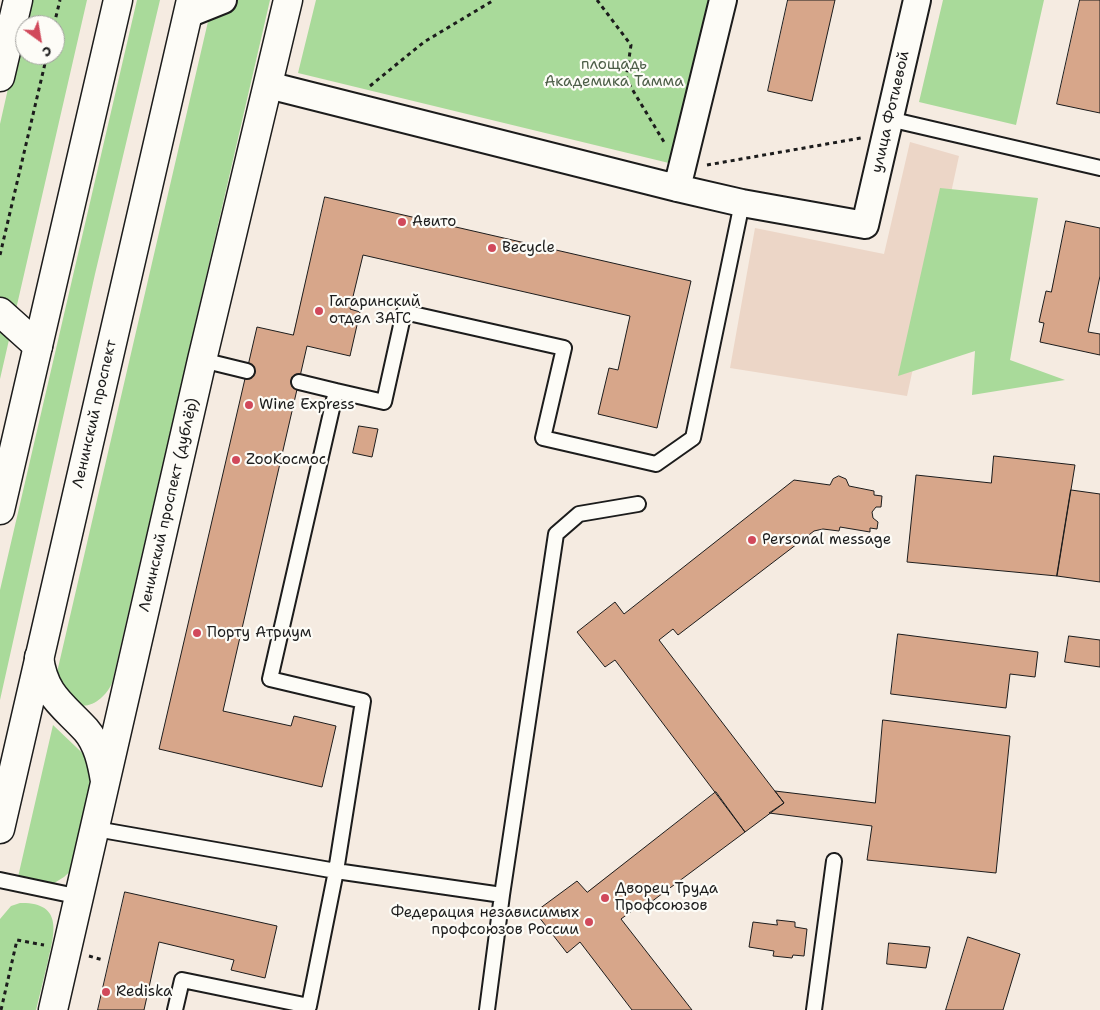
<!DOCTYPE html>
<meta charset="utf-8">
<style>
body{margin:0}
#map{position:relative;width:1100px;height:1010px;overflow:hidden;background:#f5ebe1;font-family:"Shantell Sans",sans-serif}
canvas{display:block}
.north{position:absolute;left:15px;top:15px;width:50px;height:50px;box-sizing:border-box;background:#fdfcf7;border:1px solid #a3a29f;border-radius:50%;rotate:148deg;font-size:14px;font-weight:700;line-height:20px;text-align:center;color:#1c1c1c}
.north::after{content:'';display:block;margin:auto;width:18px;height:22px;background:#d1495b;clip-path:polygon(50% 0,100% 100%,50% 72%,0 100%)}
</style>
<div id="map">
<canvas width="1100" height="1010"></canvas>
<div class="north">С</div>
</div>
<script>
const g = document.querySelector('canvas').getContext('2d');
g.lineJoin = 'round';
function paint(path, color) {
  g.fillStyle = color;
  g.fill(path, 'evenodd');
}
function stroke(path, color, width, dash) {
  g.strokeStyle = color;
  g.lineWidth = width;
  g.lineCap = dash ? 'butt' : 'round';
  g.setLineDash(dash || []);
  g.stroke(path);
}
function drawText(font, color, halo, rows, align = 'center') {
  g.font = font + ' "Shantell Sans",sans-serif';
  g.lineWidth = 4.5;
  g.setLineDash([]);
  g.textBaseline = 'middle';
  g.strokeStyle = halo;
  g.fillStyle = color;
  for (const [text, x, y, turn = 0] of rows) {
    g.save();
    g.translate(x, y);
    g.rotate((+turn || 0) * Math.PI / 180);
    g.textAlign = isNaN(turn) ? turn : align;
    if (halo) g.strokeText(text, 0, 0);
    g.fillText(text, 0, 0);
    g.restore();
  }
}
const built = new Path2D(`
 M910,142L959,156L907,396L730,368L755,228L884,254Z`);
const green = new Path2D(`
 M28,0H87L0,379V124ZM25,25H55V55H25Z
 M137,0H160L95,274L0,700V590Z
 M213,0H270L112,683C106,697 89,712 73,703C66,699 60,687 55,681Z
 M316,0H709L673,164L298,73Z
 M943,0H1044L1016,125L919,102Z
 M940,188L1038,198L1010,360L1065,380L972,395L975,351L898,376Z
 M53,725L98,768L75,867L64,877L51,885L18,877Z
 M20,903C63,902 55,932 48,961C44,977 40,994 36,1010H0V919L11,906Z`);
const building = new Path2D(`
 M788,0H835L812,101L768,91Z
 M1080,0H1100V113L1057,104Z
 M325,197L691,281L657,428L598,414L609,368L618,370L630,316L363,255L350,309L360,312L350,356L307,346L223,711L291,726L294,716L336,726L322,787L159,749L257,327L293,335Z
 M1066,221L1100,228V276L1088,332L1100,334V355L1040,342L1044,323L1039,322L1046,291L1051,292Z
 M359,426L378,429L372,457L353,453Z
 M994,456L1075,465L1057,576L907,562L916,475L991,483Z
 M839,476L846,479L849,486L874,491V495L882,496L881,507H876L872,512L873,518L878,522L877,529L870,528V532L840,527L839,531L823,529L814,531L678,635L673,629L659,640L784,803L745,832L615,660L605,667L577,632L615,602L624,614L794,480L830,485L833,479Z
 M1071,490L1100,494V582L1057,576Z
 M898,634L1038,652L1035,677L1010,674L1006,708L891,694Z
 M1069,636L1100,640V667L1065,662Z
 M883,720L1010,736L996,873L867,860L872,826L769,813L784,803L775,791L875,803Z
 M716,792L745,832L643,908L640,905L621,919L692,1010H632L580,942L567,953L535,912L577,881L587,892Z
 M125,892L277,926L265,978L231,970L234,960L159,942L144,1010H98Z
 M777,920L795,922V927L807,929L804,956L793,955L792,958L773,956L774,951L749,947L753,922L777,925Z
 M968,937L1020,954L1003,1010H946Z
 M889,943L930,947L926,968L887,964Z`);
const path = new Path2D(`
 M597,0L631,45L626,79L664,142
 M54,25L60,0
 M370,86L424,42L494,0
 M707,165L861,138
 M0,255L47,55
 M89,956L103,960
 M1,1010L17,940L44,945`);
const service = new Path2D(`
 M889,119L1100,168
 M202,360L247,371
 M299,382L336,391
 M96,829L336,871L363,701L270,679L336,391L384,402L404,312L564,348L543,438L656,464L693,438L742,203
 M0,880L80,897
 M502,895L556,534L579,514L638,504
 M175,1010L182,980L309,1006L336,871L502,895L487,1010
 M814,1010L834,861`);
const minor = new Path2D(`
 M188,14L223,0
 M268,85L677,188L742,203L865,225L917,0
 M677,188L723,0`);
const tertiary = new Path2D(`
 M0,77L18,0
 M0,312L38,346
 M39,657C44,695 62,704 86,730C98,744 102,763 105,781
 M53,1010L202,360L288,0`);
const primary = new Path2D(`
 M0,510L118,0
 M0,829L191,0`);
const markers = [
 [402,222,5,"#d1495b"],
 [492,248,5,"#d1495b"],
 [319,311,5,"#d1495b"],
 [249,405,5,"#d1495b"],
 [236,460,5,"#d1495b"],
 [752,540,5,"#d1495b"],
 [197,633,5,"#d1495b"],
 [605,898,5,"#d1495b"],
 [589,922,5,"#d1495b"],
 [106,992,5,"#d1495b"]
];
const parkNames = [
 ["площадь",614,65],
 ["Академика Тамма",614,82]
];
const streetNames = [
 ["улица Фотиевой",891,112,-77],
 ["Ленинский проспект",95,414,-77],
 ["Ленинский проспект (дублёр)",169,505,-77]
];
const poiNames = [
 ["Авито",412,222],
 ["Becycle",502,248],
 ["Гагаринский",329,302],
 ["отдел ЗАГС",329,319],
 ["Wine Express",259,405],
 ["ZooКосмос",246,460],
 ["Personal message",762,540],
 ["Порту Атриум",207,633],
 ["Дворец Труда",615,889],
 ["Профсоюзов",615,906],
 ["Федерация независимых",579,913,"right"],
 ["профсоюзов России",579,930,"right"],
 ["Rediska",116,992]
];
paint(built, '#ecd6c7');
paint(green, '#a9da9a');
paint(building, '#d7a68a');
stroke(building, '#1c1c1c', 1);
stroke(service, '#1c1c1c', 18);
stroke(minor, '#1c1c1c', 30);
stroke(tertiary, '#1c1c1c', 31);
stroke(primary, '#1c1c1c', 31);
stroke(path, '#1c1c1c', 3, [4, 4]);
stroke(service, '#fdfcf7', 14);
stroke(minor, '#fdfcf7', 26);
stroke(tertiary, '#fdfcf7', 28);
stroke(primary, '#fdfcf7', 28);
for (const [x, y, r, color] of markers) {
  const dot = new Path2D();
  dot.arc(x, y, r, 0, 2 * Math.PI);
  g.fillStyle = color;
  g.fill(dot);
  stroke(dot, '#fdfcf7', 2);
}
drawText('15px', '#4d5e48', '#fdfcf7', parkNames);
drawText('15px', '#1c1c1c', '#fdfcf7', streetNames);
drawText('15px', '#1c1c1c', '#fdfcf7', poiNames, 'left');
</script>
